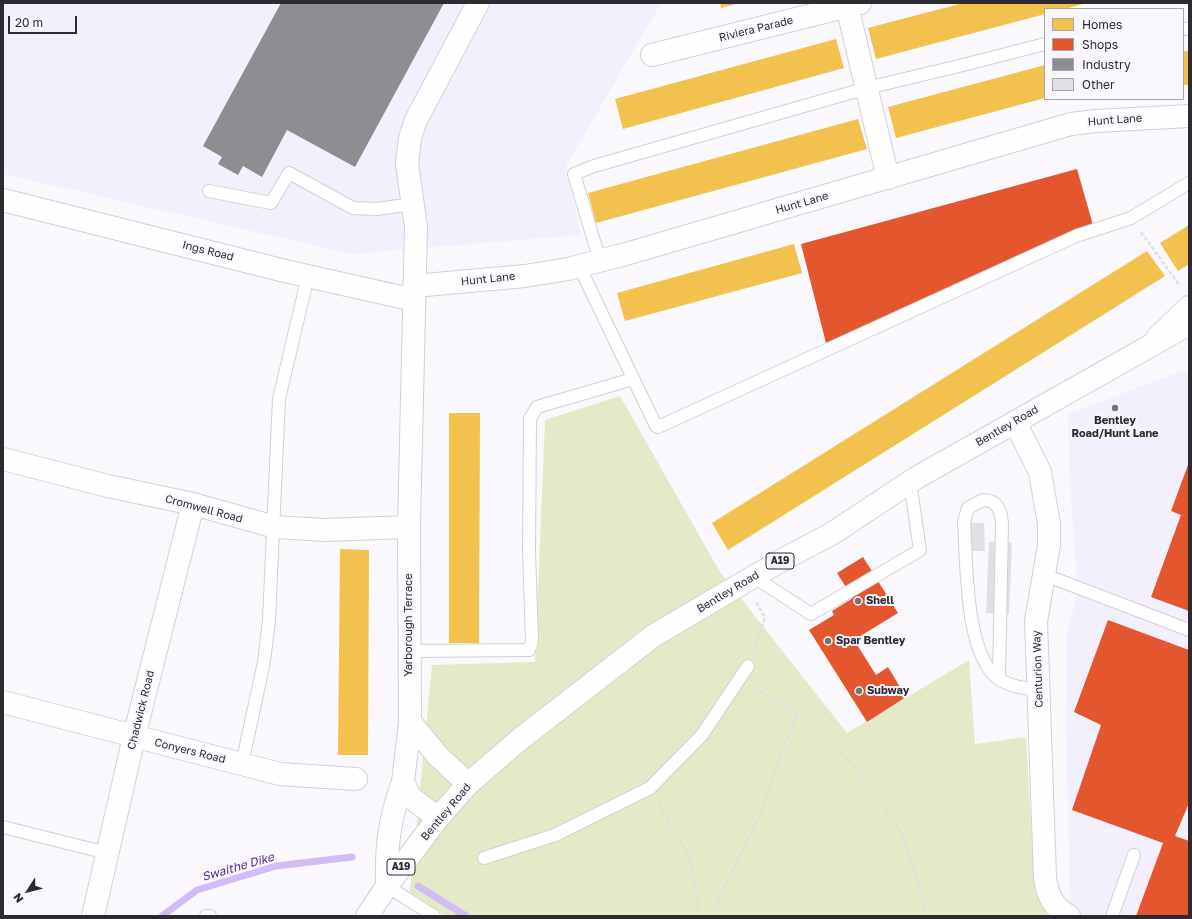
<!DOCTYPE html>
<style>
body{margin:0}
#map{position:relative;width:1192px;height:919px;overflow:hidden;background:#faf8fc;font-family:"Golos Text",sans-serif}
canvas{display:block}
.frame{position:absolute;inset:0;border:4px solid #2d2b31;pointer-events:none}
.legend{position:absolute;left:1044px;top:8px;width:140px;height:92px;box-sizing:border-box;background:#f9f7fd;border:1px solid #a7a5ab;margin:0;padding:5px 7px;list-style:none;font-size:12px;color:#2d2b31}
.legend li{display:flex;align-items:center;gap:8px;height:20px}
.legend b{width:20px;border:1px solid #a7a5ab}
.north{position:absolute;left:8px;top:871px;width:40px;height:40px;-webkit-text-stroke:3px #f9f7fd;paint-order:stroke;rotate:234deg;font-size:11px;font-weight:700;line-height:16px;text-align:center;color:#2d2b31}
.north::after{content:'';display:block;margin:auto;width:14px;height:18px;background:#2d2b31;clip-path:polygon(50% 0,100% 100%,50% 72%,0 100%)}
.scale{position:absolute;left:8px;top:16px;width:69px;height:18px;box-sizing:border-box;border:2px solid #2d2b31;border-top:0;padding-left:5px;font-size:12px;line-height:14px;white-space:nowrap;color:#2d2b31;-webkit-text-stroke:3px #f9f7fd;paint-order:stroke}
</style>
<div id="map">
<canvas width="1192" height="919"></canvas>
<div class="frame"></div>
<ul class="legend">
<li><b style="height:11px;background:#f2c14e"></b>Homes</li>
<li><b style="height:11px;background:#e4572e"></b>Shops</li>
<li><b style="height:11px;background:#8d8d92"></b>Industry</li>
<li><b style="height:11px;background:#e1dfe3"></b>Other</li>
</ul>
<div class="north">N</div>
<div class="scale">20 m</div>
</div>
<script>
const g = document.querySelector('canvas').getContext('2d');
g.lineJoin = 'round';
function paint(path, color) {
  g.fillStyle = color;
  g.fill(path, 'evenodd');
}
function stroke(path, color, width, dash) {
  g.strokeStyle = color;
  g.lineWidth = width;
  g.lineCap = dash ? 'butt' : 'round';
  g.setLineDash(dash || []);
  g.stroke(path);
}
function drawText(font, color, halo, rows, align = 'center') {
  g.font = font + ' "Golos Text",sans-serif';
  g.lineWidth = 4;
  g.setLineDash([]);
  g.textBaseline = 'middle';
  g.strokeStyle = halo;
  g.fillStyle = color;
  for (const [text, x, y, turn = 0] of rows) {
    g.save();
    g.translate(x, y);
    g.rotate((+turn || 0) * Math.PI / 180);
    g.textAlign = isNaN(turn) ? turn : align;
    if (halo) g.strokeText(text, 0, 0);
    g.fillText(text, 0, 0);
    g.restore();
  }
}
const built = new Path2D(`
 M3,3H661L566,166L581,235L351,254L3,174Z
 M1184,370L1189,372V916H1068L1070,897L1066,726L1067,632L1078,593L1070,482L1068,414Z`);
const green = new Path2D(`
 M620,396L720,572L847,733L969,660L975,744L1026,737L1035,892L1048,916H446L410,892L432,665L535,662L545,420Z`);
const homes = new Path2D(`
 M720,3H739L721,8Z
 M963,3H1086L1065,9H1045V14L876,59L868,28Z
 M836,39L844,68L623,129L615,99Z
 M1183,51H1189V85H1183Z
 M1045,65V98L896,138L888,107Z
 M858,119L867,149L596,223L588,193Z
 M1189,225V264L1178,271L1160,243Z
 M794,244L802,273L625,321L617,293Z
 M1147,251L1165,276L728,550L712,523Z
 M449,413H480L479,643H449Z
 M340,549L369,550L368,755H338Z`);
const shops = new Path2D(`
 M1077,169L1093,225L826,343L801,244Z
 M1189,462V611L1151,597L1181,515L1171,511Z
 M863,557L898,613L854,640L876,675L888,667L906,697L867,722L809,630L834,615L832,611L853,598L837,573Z
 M1108,620L1189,650V803L1175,836L1189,841V916H1136L1163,843L1072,810L1101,725L1074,712Z`);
const industry = new Path2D(`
 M281,3H444L355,167L287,130L262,177L243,166L238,175L218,164L222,157L203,146Z`);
const stream = new Path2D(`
 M418,886L466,916
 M162,916L197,890L276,866L352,857`);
const building = new Path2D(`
 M970,523H984L985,551H971Z
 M989,542L1012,543L1009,614L986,613Z`);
const path = new Path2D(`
 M1141,232L1180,286
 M753,650L765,618L756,602
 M755,688L790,709L860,771L904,837L927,916
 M659,804L690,858L700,916
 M711,916L761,812L796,714`);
const lane = new Path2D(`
 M1183,29H1189
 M209,191L271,203L289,173L353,208L377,209L412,204
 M600,261L574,174L594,166L867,88L959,66L1045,44
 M579,266L656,426L658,427L1076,236L1131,218L1189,183
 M1045,575L1189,630
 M754,577L811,614L920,550L910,482
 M410,651L529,650L532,641L529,551L530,419L537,407L633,379
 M999,679L1002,524C1001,511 998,500 983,500L968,508L964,522C967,561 964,656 1000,680C1012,687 1025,688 1039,690
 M242,764L264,662L269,620L279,399L308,276
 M3,827L107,853
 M484,858L555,835L650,788L702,735L748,666
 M387,886L434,916
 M206,916H210
 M1112,916L1134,855`);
const street = new Path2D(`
 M847,6L888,178
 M652,55L860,3
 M3,200L285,271L414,300
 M414,286L525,276L568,269L626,254L1071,124L1096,121L1189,116
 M1157,338L1189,307
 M1015,422L1040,472L1049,524V545L1036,621L1045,877C1047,894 1053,908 1069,916
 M3,459L108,486L193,504L275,527L325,530L409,527
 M3,702L280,774L356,779
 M410,722L438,756L468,784
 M438,818L410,797L403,782L410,722L409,527L416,227L407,164L410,138L416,120L478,3
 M387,886C386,847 389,819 403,782
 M93,916L134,737L193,504`);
const highway = new Path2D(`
 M367,916L387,886L438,818L468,784L519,740L653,636L782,560L833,533L916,478L1189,324`);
const markers = [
 [1115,408,4,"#757378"],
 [858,601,4,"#757378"],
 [828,641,4,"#757378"],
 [859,691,4,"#757378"]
];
const shields = [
 [780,561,28],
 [401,867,28]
];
const shieldNames = [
 ["A19",780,561],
 ["A19",401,867]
];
const streetNames = [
 ["Riviera Parade",756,29,-14],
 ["Hunt Lane",1115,120,-4],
 ["Hunt Lane",802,203,-16],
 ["Ings Road",208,251,14],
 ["Hunt Lane",488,279,-6],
 ["Bentley Road",1007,426,-30],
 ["Cromwell Road",204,509,15],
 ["Bentley Road",728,592,-31],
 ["Yarborough Terrace",409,625,-90],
 ["Centurion Way",1038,669,-92],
 ["Chadwick Road",141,710,-76],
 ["Conyers Road",190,751,14],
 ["Bentley Road",446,812,-50]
];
const poiNames = [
 ["Bentley",1115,421,"center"],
 ["Road/Hunt Lane",1115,434,"center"],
 ["Shell",866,601],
 ["Spar Bentley",836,641],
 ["Subway",867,691]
];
const waterNames = [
 ["Swaithe Dike",238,867,-16]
];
paint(built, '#f4effd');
paint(green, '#e4eac8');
paint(homes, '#f2c14e');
paint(shops, '#e4572e');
paint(industry, '#8d8d92');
stroke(stream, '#d3bcf5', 7);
paint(building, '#e1dfe3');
stroke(lane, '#d1d0d4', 14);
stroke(street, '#d1d0d4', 24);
stroke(highway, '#d1d0d4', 24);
stroke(path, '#dfdee0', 2.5, [4, 2]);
stroke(lane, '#fefeff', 12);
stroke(street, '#fefeff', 22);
stroke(highway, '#fefeff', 22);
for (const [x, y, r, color] of markers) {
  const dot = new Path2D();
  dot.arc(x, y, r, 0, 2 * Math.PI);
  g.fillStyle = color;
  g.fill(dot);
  stroke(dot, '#f9f7fd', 1.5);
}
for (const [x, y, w] of shields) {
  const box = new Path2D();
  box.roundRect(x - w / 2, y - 8, w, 16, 3);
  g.fillStyle = '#f9f7fd';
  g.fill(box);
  stroke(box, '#2d2b31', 1);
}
drawText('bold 10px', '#2d2b31', null, shieldNames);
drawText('11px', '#2d2b31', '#f9f7fd', streetNames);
drawText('bold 11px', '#2d2b31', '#f9f7fd', poiNames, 'left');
drawText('italic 12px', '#582c88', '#f9f7fd', waterNames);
</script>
